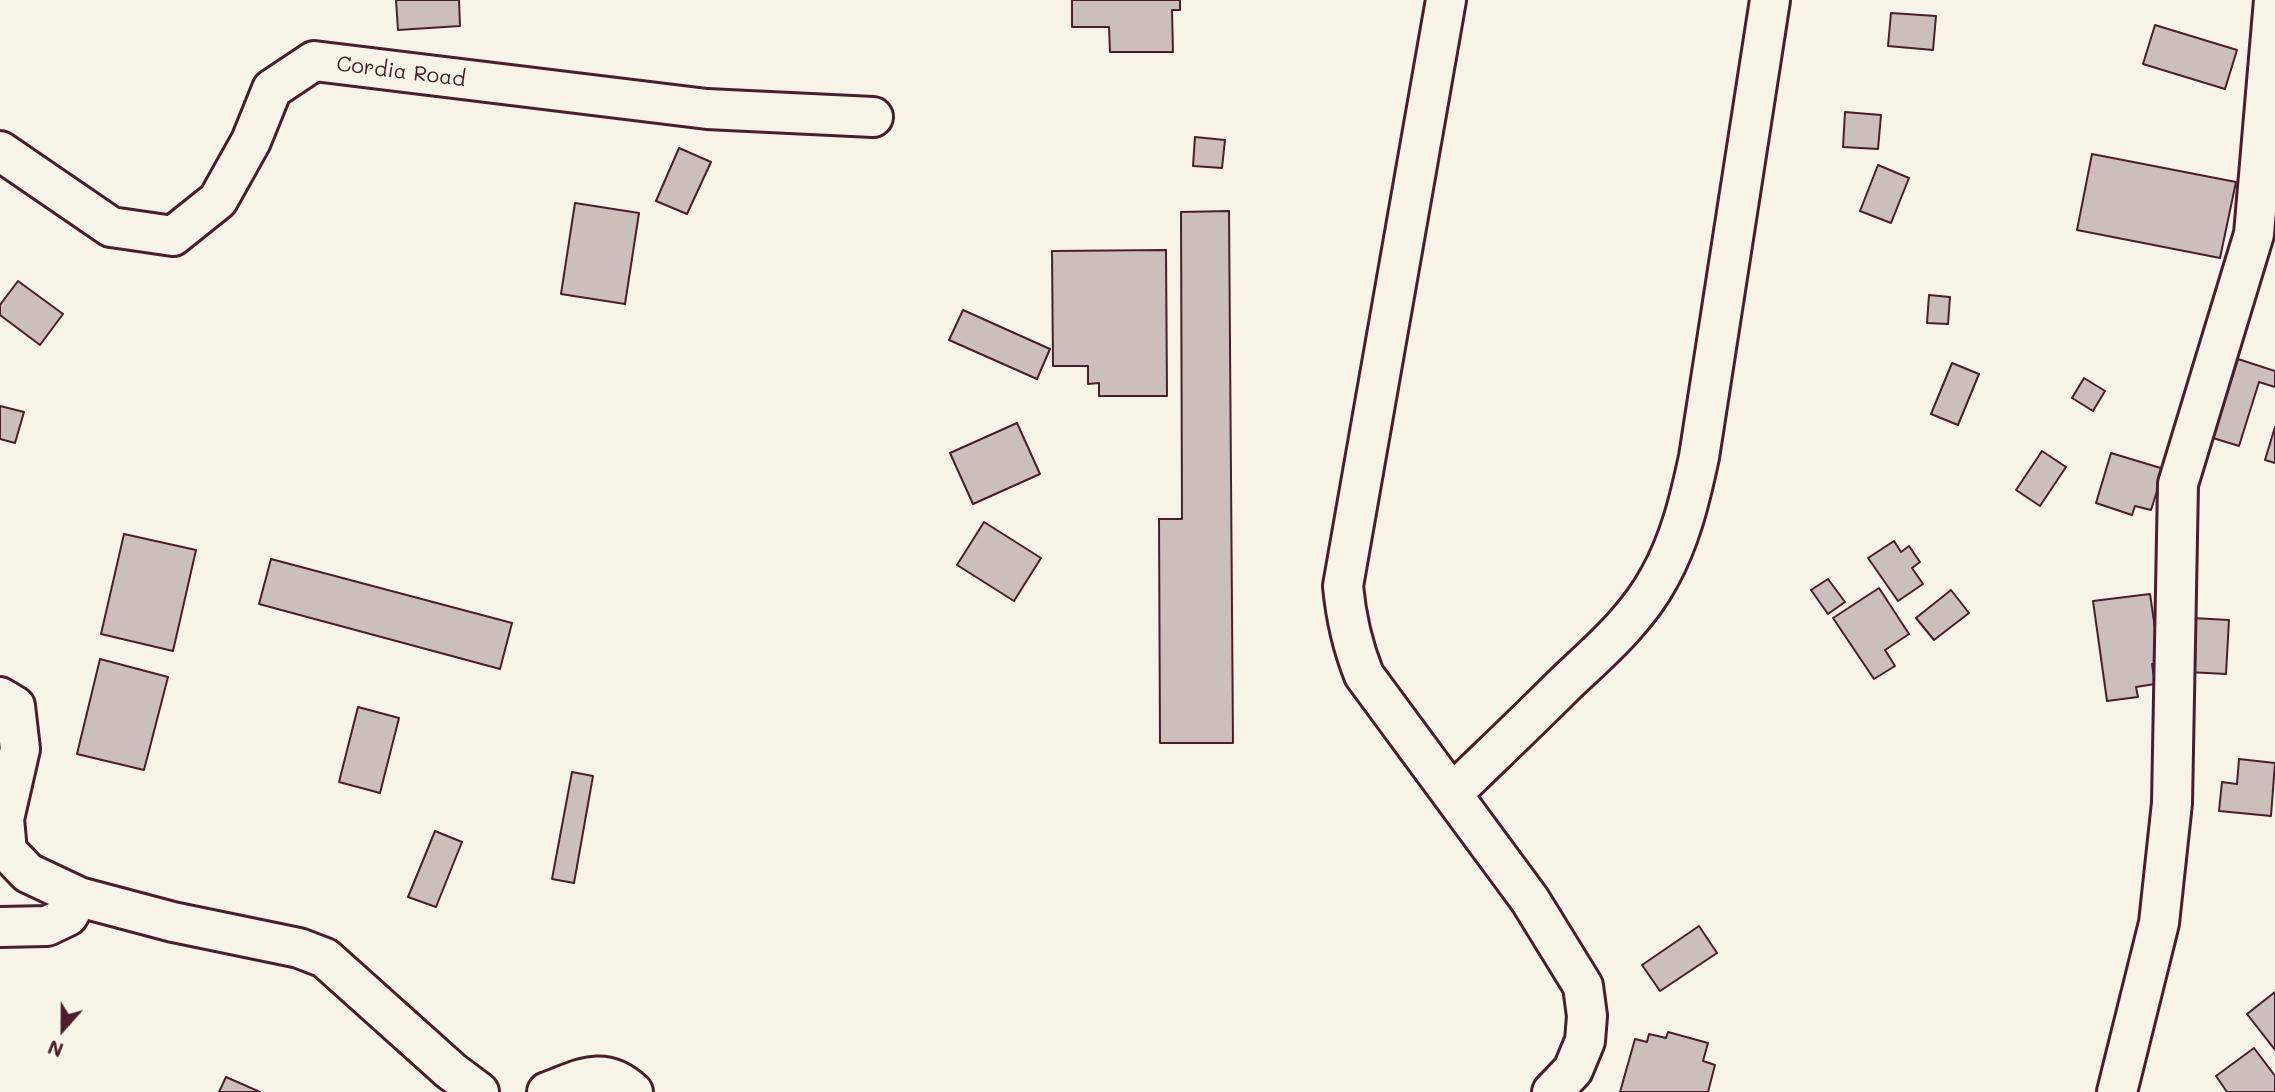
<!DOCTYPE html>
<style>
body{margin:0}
#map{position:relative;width:2275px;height:1092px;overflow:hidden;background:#f7f3e8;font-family:Mali,sans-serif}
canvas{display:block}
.north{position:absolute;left:28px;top:994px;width:70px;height:70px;-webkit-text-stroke:5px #f7f3e8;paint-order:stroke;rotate:201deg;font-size:19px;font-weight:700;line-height:28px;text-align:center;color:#4a1f2b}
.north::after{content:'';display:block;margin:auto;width:24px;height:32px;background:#4a1f2b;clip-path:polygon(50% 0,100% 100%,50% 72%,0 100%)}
</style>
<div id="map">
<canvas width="2275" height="1092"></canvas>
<div class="north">N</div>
</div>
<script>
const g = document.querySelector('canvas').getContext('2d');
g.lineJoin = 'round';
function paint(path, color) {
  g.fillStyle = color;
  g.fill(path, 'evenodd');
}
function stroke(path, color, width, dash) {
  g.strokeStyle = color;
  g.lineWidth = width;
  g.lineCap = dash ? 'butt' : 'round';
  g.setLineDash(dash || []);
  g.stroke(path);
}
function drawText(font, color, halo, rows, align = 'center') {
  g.font = font + ' Mali,sans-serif';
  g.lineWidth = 7;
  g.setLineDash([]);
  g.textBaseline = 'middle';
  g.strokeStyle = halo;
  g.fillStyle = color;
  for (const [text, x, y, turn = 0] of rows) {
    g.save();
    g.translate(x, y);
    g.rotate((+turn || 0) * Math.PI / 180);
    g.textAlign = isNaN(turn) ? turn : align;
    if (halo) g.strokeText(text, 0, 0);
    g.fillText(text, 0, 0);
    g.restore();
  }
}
const building = new Path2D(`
 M396,0H459L460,26L398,30Z
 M1072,0H1180V10H1172L1173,52H1110L1109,27H1072Z
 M1891,13L1936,16L1933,50L1888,46Z
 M2155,25L2237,50L2225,89L2143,64Z
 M1845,112L1881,115L1878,149L1843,147Z
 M1195,137L1225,140L1222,168L1193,166Z
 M679,148L711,162L687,214L656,201Z
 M2092,154L2236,182L2220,258L2077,230Z
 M1878,165L1909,178L1891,223L1860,211Z
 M575,203L639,213L625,304L561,294Z
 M1229,211L1233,743H1160L1159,519H1182L1181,212Z
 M1166,250L1167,396H1099V383L1088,384V366H1053L1052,251Z
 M18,281L63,314L40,345L0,315V305Z
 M1929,295L1950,297L1948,324L1927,323Z
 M963,310L1050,349L1037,379L949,340Z
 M2238,359L2275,371V387L2259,382L2239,446L2213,438Z
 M1952,363L1979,374L1958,425L1931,414Z
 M2084,378L2105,391L2093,411L2072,398Z
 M0,406L24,412L15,443L0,439Z
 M1017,423L1040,474L973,504L950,453Z
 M2275,427V463L2265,460Z
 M2042,451L2066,467L2040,506L2016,490Z
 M2111,453L2164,469L2151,510L2135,506L2132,515L2096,503Z
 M984,522L1041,558L1014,601L957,565Z
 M124,534L196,550L173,651L101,634Z
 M1894,541L1901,552L1909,546L1920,562L1912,568L1923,584L1898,601L1868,558Z
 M271,559L512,623L500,669L259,604Z
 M1828,579L1845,602L1828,614L1811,590Z
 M1879,588L1909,634L1885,650L1895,666L1874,679L1833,618Z
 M1951,590L1969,613L1934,640L1916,618Z
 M2150,594L2160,663L2152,664L2155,684L2136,687L2138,697L2107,701L2093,601Z
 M2192,618L2229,620L2226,674L2188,672Z
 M100,659L168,677L144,770L77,754Z
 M358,707L399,718L380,793L339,782Z
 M2239,759L2275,763L2271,816L2219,811L2222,782L2237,784Z
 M572,772L593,776L574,883L552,879Z
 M435,831L462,842L436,907L408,897Z
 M1699,926L1717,953L1660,991L1642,965Z
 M2275,992V1050L2247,1014Z
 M1668,1032L1708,1043L1703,1061L1715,1065L1708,1092H1620L1635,1039L1647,1042L1649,1034L1666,1038Z
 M2254,1048L2275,1076V1092H2227L2216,1076Z
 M226,1077L260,1092H219Z`);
const street = new Path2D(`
 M1446,0L1343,586C1346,618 1352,645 1364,675L1530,900L1583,986L1587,1016L1585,1041L1573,1070L1552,1092
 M0,151L111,227L173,236L218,200L251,141L272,89L314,61L707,109L873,117
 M0,697L15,706L20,749L4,819L7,851L28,873L79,897L173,922L299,948L325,958L451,1071L479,1092
 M1452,794C1490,757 1529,720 1567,682C1600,651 1637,619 1659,578C1680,541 1690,499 1699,457L1770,0
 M0,927L47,926L68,916L79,897
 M547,1092C580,1080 603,1064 633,1092
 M2117,1092L2159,923L2172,803L2178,484L2254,234L2274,0`);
const streetNames = [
 ["Cordia Road",401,72,7]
];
paint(building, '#ccbfb9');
stroke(building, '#4a1f2b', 2);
stroke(street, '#4a1f2b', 44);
stroke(street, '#f7f3e8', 38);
drawText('21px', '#4a1f2b', '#f7f3e8', streetNames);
</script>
